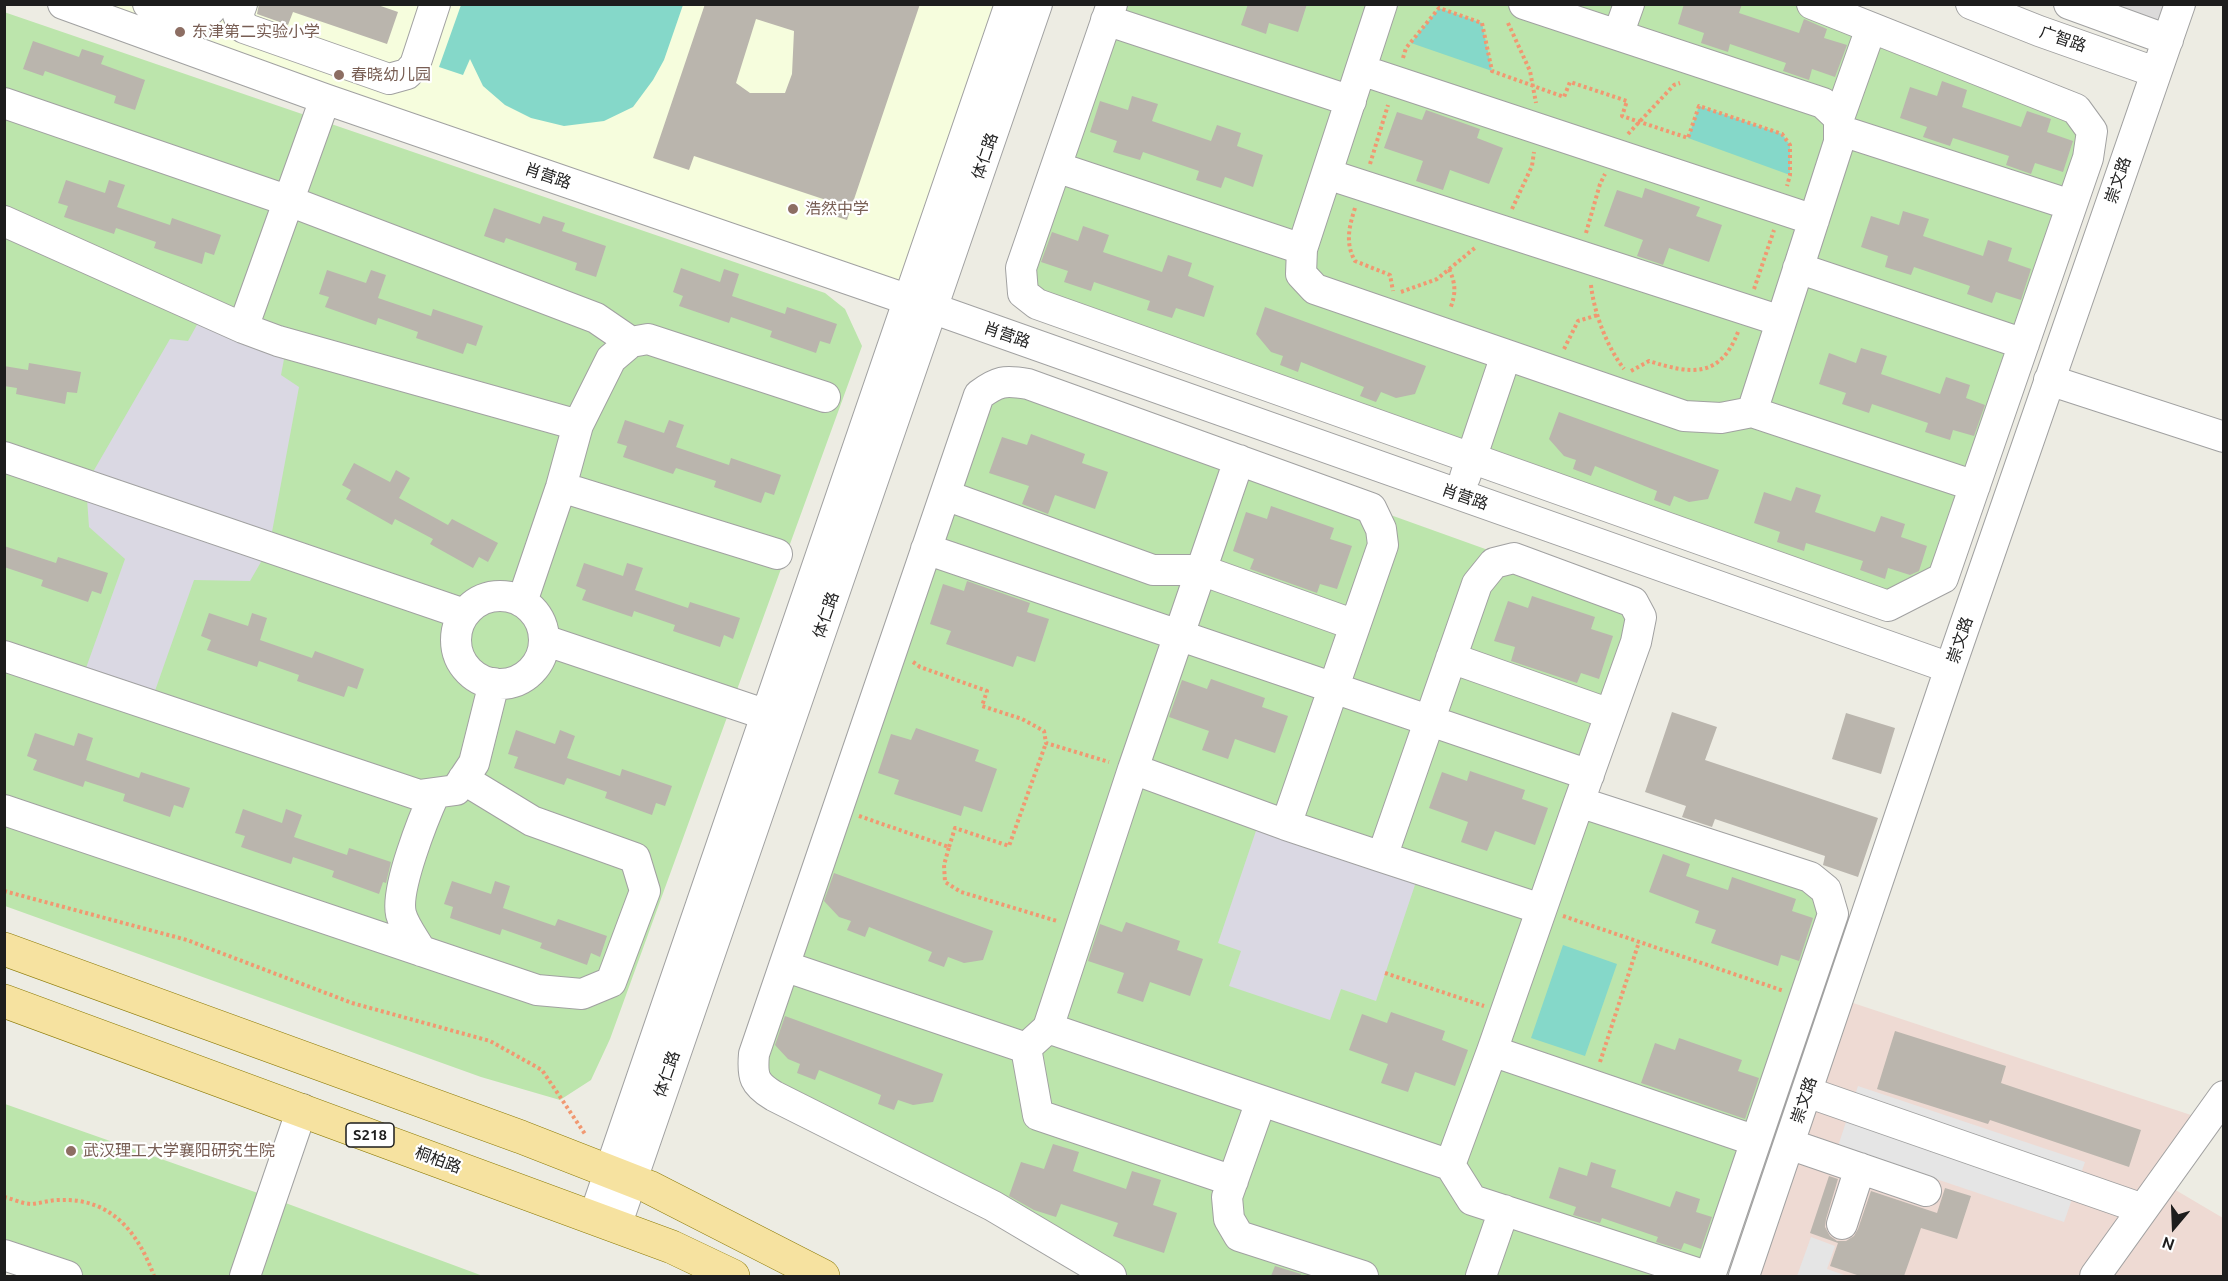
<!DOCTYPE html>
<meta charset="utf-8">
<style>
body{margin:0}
#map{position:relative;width:2228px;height:1281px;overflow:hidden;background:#edece3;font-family:Ubuntu,sans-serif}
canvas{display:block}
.frame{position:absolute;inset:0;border:6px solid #1d1d1d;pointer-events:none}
.north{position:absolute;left:2144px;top:1197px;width:60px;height:60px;-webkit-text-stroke:4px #fff;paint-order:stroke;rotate:199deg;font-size:16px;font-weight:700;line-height:24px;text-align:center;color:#1d1d1d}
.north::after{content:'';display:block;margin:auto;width:21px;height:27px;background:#1d1d1d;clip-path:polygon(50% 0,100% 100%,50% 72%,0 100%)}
</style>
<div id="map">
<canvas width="2228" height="1281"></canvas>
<div class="frame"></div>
<div class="north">N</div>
</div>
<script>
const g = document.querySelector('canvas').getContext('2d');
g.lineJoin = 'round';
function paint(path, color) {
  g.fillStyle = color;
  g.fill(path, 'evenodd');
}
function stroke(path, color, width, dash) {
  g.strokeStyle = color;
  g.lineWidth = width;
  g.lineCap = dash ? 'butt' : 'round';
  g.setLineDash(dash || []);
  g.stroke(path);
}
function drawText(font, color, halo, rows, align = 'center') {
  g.font = font + ' Ubuntu,"Noto Sans SC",sans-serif';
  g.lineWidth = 4.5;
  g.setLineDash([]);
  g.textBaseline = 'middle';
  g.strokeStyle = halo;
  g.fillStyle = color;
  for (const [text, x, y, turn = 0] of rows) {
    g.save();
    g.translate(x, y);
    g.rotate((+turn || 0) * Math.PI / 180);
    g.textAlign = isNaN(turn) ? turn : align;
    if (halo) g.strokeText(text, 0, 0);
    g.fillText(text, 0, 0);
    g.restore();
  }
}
const residential = new Path2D(`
 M2069,5H2180L2168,40Z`);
const commercial = new Path2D(`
 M1838,998L2206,1120L2162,1182L2223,1218V1276H1744Z`);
const education = new Path2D(`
 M62,5H1010L909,300Z`);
const grass = new Path2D(`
 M1112,5H1812L2092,131L1943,578L1888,606L1023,293Z
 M4,12L825,293L845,309L862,346L610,1039L591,1080L560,1100L481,1077L5,906Z
 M994,384L1371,508L1633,602L1581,797L1826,890L1710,1276H1105L774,1096L754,1054Z
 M5,1104L272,1198L483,1276H68L5,1255Z`);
const pitch = new Path2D(`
 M461,5V4L683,5L664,60L653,80L633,107L604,121L564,126L531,118L505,105L483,86L470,59L463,75L439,67Z
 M1439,8L1482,23L1492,71L1411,43Z
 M1699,106L1782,134L1790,145V175L1688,138Z
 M1563,945L1617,964L1585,1056L1531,1038Z`);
const parking = new Path2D(`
 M1858,1086L2085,1162L2064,1222L1838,1146Z
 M1811,1237L1835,1246L1827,1269L1847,1276H1797Z`);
const plaza = new Path2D(`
 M204,312L287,343L281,375L299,387L269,548L250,581L194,580L150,705L81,682L125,559L89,527L86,484L170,339L188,341Z
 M1261,816L1420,870L1376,1001L1341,989L1330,1020L1229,986L1241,951L1218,943Z`);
const building = new Path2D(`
 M259,4H375L398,12L387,44L293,12L288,25L257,14Z
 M705,4H920L847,220L825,213L829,201L694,156L689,170L653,158ZM756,19L794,31L792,74L785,93H750L736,83Z
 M1248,4H1307L1298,32L1269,23L1266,34L1241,25Z
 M1684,4H1742L1739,13L1799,33L1804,19L1827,29L1824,38L1847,45L1835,77L1812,69L1809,80L1783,71L1786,63L1730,44L1728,52L1701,43L1704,33L1678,24Z
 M33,41L79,57L82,49L104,56L101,64L145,80L135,110L114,103L116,96L45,71L43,76L23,69Z
 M1942,81L1967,90L1962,107L2021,127L2027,111L2051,119L2047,132L2073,141L2063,172L2035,163L2031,174L2006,165L2009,156L1953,138L1950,146L1923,137L1927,127L1900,118L1910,87L1937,96Z
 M1132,96L1158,104L1152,121L1211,141L1217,125L1241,133L1237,146L1263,155L1253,187L1225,177L1221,188L1196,180L1199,171L1143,152L1140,160L1113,152L1117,141L1090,132L1100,101L1128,110Z
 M1426,110L1480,129L1477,138L1503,148L1489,184L1450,170L1443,190L1416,181L1423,161L1384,148L1397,112L1422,120Z
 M66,180L105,193L109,180L125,185L117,207L170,225L172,218L221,235L214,255L205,252L202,264L154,248L156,242L116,228L114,234L64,217L68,206L58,203Z
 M1645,188L1700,207L1696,216L1722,225L1709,262L1669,248L1663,265L1637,256L1643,240L1604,226L1617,190L1642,198Z
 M494,208L540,224L543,216L565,223L562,231L606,246L596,277L575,270L577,263L506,238L504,243L484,236Z
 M1903,211L1929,219L1923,236L1983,256L1988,240L2012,248L2008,261L2031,269L2021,300L1996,292L1992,303L1967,294L1970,286L1914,267L1911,275L1885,267L1888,256L1861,247L1871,216L1899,225Z
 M1083,226L1109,235L1103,252L1162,272L1168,255L1192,263L1188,276L1214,286L1204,317L1176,308L1172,318L1147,310L1150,301L1094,282L1091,291L1064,282L1068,271L1041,262L1052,232L1078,241Z
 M681,268L720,282L724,269L739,274L732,296L785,314L787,307L837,324L830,344L820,341L816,353L770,337L772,331L731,317L729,323L679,306L683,296L673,292Z
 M327,270L366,283L371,270L386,275L378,298L431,316L433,309L483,326L476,346L467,343L463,354L416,338L418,332L378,318L376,325L325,307L329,297L319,294Z
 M1265,307L1426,366L1415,394L1396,398L1381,392L1376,402L1360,396L1364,387L1301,362L1298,372L1280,365L1283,356L1271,352L1256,334Z
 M1861,348L1887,356L1881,374L1940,394L1946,377L1970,385L1966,398L1985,405L1974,436L1953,430L1950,440L1925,432L1928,423L1872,404L1869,413L1842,404L1846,393L1819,384L1829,353L1856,363Z
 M29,363L81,372L77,393L67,392L65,404L16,394L17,388L4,386V366L28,370Z
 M1559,412L1719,470L1708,499L1689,502L1674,496L1670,506L1654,500L1657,491L1595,466L1591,476L1573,469L1576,460L1564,456L1549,439Z
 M625,420L664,433L669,420L684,425L676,447L729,465L731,458L781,475L774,495L765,492L761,503L714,487L716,481L676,468L673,474L623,457L627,446L617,443Z
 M1031,434L1085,454L1082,463L1108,472L1095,509L1055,495L1048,514L1022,504L1029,486L989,473L1002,437L1027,445Z
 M354,463L390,482L396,470L410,478L399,498L448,525L452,519L498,543L488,562L479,557L473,568L430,544L433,539L395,519L392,525L346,499L351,490L342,485Z
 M1796,487L1821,495L1815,512L1875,532L1881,516L1905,524L1901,537L1927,546L1919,571L1910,575L1888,568L1885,579L1860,570L1863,561L1806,543L1804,551L1777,542L1780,532L1754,523L1764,492L1791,501Z
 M1271,506L1334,528L1330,539L1352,546L1337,589L1320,584L1317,593L1250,569L1254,559L1233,551L1246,512L1267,519Z
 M4,546L56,563L58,557L108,573L101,594L92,591L88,602L41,586L43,580L4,567Z
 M584,563L623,576L627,563L643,568L635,590L688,608L690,602L740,618L733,639L724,635L720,647L673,631L675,625L634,611L632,617L582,600L586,590L576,586Z
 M967,581L1030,603L1027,612L1049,619L1035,662L1017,656L1013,667L946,644L951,631L930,624L943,584L964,591Z
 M1532,596L1595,617L1591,629L1613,636L1599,679L1581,673L1577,683L1511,661L1515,647L1494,641L1508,601L1528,608Z
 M209,613L248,626L252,613L267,618L260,640L312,658L315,651L364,669L357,689L348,686L344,697L297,681L299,675L259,661L257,667L207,650L211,640L201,636Z
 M1211,679L1265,698L1262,707L1288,716L1275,753L1235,739L1228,759L1202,750L1209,731L1169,717L1182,680L1207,689Z
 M1672,712L1717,727L1705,760L1878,818L1858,877L1823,865L1825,856L1715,819L1712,827L1682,817L1686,806L1645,792Z
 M1846,713L1895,728L1881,774L1832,759Z
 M916,728L979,750L975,761L997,769L982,812L964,806L961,816L894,794L899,780L878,773L891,734L911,740Z
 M516,730L555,744L560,730L575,736L567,758L620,776L622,769L672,786L665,806L656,803L652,815L605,798L607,792L567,778L564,785L514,768L518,757L508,754Z
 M35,733L74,746L78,733L93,738L86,760L139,778L141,772L190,788L183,808L174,805L170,817L123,801L125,794L85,781L83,787L33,770L37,760L27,756Z
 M1470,771L1525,790L1522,799L1548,808L1535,845L1495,831L1487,851L1461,842L1468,822L1429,808L1442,772L1467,781Z
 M243,809L282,823L286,809L302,815L294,837L347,855L349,848L391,862L386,883L383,882L379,894L332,877L334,871L293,857L291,864L241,847L245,836L235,833Z
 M1663,854L1690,864L1686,876L1728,890L1732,877L1796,899L1792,911L1813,918L1799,961L1781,955L1778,966L1711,943L1716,930L1695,923L1699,911L1649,892Z
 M834,873L993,931L983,960L964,963L948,957L944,967L928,961L932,952L869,927L865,937L847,930L851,921L839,917L824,901Z
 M452,881L491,894L495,881L510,886L503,908L555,926L558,919L607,936L600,957L591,953L587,965L540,948L542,943L502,929L500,935L450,918L453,907L444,904Z
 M1126,922L1180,941L1177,950L1203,959L1190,996L1150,982L1143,1002L1117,993L1124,973L1088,961L1100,924L1122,932Z
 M1391,1012L1445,1031L1442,1040L1468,1050L1455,1086L1415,1072L1408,1092L1381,1083L1388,1064L1349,1050L1362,1014L1387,1023Z
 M785,1016L943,1074L933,1102L913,1105L898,1100L894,1110L878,1104L881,1095L819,1070L815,1080L797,1073L800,1064L788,1059L775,1045Z
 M1895,1031L2006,1066L2001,1083L2141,1130L2129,1167L1990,1120L1988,1124L1877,1089Z
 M1679,1038L1742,1060L1738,1071L1759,1078L1745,1119L1641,1083L1655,1043L1675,1050Z
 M1053,1144L1079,1152L1073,1171L1126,1189L1132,1171L1161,1180L1153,1205L1177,1213L1164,1253L1113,1236L1118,1223L1061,1204L1056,1217L1034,1210L1009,1196L1021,1162L1044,1169Z
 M1591,1162L1616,1170L1611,1187L1670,1207L1676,1191L1700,1199L1696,1212L1712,1217L1701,1249L1684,1243L1681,1250L1656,1242L1658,1237L1602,1218L1600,1223L1573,1215L1576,1207L1549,1198L1559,1167L1587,1176Z
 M1829,1176L1838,1179L1826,1219L1825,1227L1830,1236L1837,1241H1846L1854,1236L1858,1229L1871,1191L1937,1213L1945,1188L1971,1196L1957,1239L1921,1228L1904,1276H1860L1830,1266L1838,1243L1810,1233Z
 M1275,1266L1301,1274L1300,1276H1271Z`);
const path = new Path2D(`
 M1508,23L1530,71L1536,103
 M1403,58L1406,48L1439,8L1482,23L1492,71L1564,97L1570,82L1627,101L1622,116L1688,138L1699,106L1782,134L1790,145V175L1787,186
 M1628,134L1674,85L1680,83
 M1370,164L1388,105
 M1355,208C1349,227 1345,243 1355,261L1390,275L1393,291
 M1512,209L1532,166L1534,152
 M1586,233L1600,184L1605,174
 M1449,269C1456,284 1456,294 1450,309
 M1591,285C1594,313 1607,347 1624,369
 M1754,289L1774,230
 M1401,292L1437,279L1476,247
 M1564,349L1578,321L1598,315
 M1631,371L1649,361C1690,374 1720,379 1738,332
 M913,662L920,667L987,691L982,706L1022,719L1044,731L1046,743L1109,762
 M859,816L949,847L944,865L945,882L961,892L1057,921
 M949,847L955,828L1009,846L1046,743
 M4,891L187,940L352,1003L490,1041L542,1070L585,1134
 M1563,916L1784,991
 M1385,973L1484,1006
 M1600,1062L1639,942
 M4,1197C13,1199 23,1204 32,1204C41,1203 50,1200 60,1200C111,1198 138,1232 154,1276`);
const minor = new Path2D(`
 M63,4L325,99L909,300L1950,668
 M148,4L192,20L201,18L211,9
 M242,4L238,15L244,28L389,79L407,74L415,65L435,4
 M1112,4L1021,268L1023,293L1037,304L1888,606L1943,578L2088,158L2092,131L2076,109L1812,4
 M1382,4L1302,249L1301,274L1315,289L1684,416L1721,418L1752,412L1839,142V118L1823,103L1524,4
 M1971,4L2039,31L2155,72
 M2069,4L2168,40
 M1106,20L1351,101
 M1618,35L1629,4
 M1361,70L1814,220
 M4,103L289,201L596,318L631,342
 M1839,118L1871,28
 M1839,130L2071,205
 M1056,167L1302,249
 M1327,174L1781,321
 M4,221L243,328L278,341L578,425L561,487L522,602
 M1798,268L2024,344
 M243,328L325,99
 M2049,380L2224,437
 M1752,412L1975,486
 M578,425L611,359L631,342L648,339L825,397
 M4,457L464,614
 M1465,477L1506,355
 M561,487L777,554
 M945,495L1153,570H1201L1355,625
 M926,549L1589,775
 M456 640a44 44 0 1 1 88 0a44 44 0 1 1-88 0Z
 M544,640L767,715
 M4,656L419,795L456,790L474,763L494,683
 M1451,658L1610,714
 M1133,769L1239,460
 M1579,802L1492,1051L1756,1141
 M4,810L537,990L582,994L611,982L645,891L635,858L532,821L463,779
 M1382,857L1541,909
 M421,951C415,940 404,926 401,914C395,889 424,817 435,793
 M784,966L1026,1048L1048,1028L1450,1165L1472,1200L1706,1276
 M1048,1028L1133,769L1286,825
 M1026,1048L1038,1115L1233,1181
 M1807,1092L2143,1209
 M1261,1101L1227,1197L1229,1219L1239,1236L1363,1276
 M1789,1144L1926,1191
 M1450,1165L1492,1051
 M594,1217L1010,4
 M1842,1224L1860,1168
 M616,1226L1037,4
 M4,1255L67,1276
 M245,1276L302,1109
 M1111,1276L993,1206L774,1096C754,1084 752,1077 754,1054L979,395C998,381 1004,380 1028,384L1371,508L1381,529L1383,545L1286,825L1382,857L1477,584L1494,563L1514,558L1633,602L1641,617L1636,642L1579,802L1810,877L1826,890L1833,914L1710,1276
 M1481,1276L1504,1210
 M1744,1276L1950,668L2180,4
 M2095,1276L2224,1096`);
const major = new Path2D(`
 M4,949L521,1137L649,1187L823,1276
 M4,1001L672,1247L733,1276`);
const markers = [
 [180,32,6,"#8d6e63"],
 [339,75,6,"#8d6e63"],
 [793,209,6,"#8d6e63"],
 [71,1151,6,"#8d6e63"]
];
const shields = [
 [370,1135,48]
];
const shieldNames = [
 ["S218",370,1135]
];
const educationNames = [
 ["东津第二实验小学",192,32],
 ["春晓幼儿园",351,75],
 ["浩然中学",805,209],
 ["武汉理工大学襄阳研究生院",83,1151]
];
const streetNames = [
 ["广智路",2063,39,19],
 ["体仁路",985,156,-71],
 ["肖营路",548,176,19],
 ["崇文路",2118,180,-71],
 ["肖营路",1007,335,19],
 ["肖营路",1465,497,19],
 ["体仁路",826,615,-71],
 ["崇文路",1960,640,-71],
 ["体仁路",667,1074,-71],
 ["崇文路",1804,1100,-71],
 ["桐柏路",438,1160,20]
];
paint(residential, '#dbdada');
paint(commercial, '#eedad3');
paint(education, '#f6fddd');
paint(grass, '#bce5ac');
paint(pitch, '#85d8c9');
paint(parking, '#e5e5e5');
paint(plaza, '#dad8e3');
paint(building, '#bab5ad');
stroke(minor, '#a1a1a1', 32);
stroke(major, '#8d7c09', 34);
stroke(path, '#f19871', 4, [3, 3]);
stroke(minor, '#fff', 30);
stroke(major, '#f6e2a0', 33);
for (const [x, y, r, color] of markers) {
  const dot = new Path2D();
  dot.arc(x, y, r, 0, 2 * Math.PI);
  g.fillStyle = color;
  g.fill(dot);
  stroke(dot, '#fff', 2);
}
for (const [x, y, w] of shields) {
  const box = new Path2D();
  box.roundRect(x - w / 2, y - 12, w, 24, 4.5);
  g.fillStyle = '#fff';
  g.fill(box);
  stroke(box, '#1d1d1d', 1.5);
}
drawText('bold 15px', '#1d1d1d', null, shieldNames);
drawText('16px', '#785e54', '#fff', educationNames, 'left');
drawText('16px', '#1d1d1d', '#fff', streetNames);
</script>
